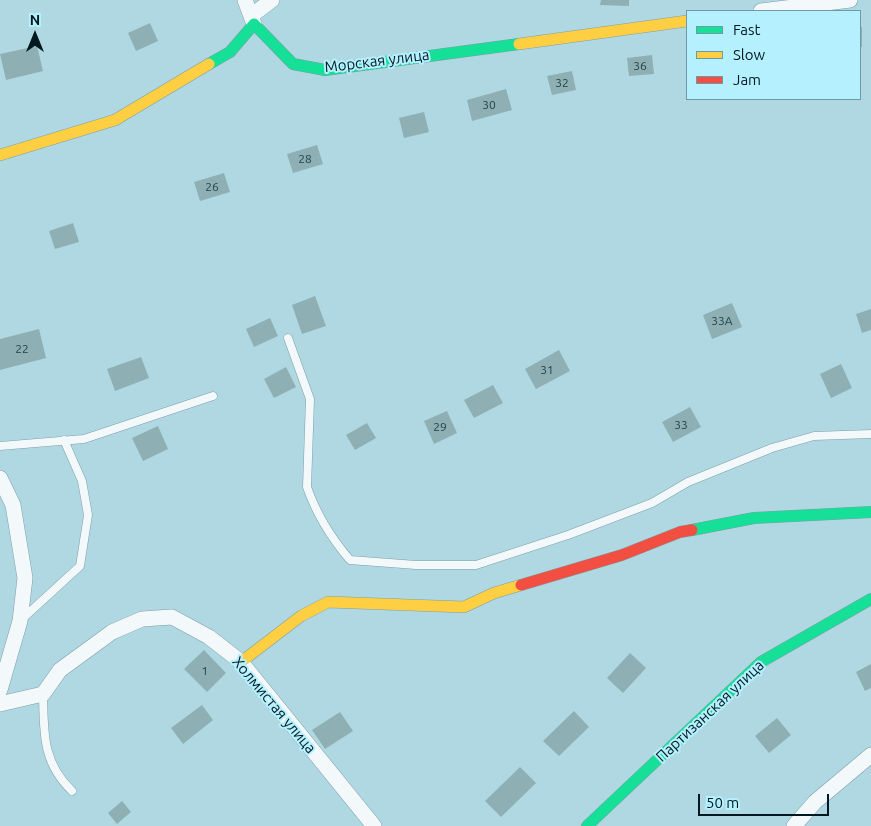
<!DOCTYPE html>
<meta charset="utf-8">
<style>
body{margin:0}
#map{position:relative;width:871px;height:826px;overflow:hidden;background:#b0d8e2;font-family:Ubuntu,sans-serif}
canvas{display:block}
.legend{position:absolute;left:686px;top:10px;width:175px;height:90px;box-sizing:border-box;background:#b5f0ff;border:1px solid #6d9aa6;margin:0;padding:6px 9px;list-style:none;font-size:15px;color:#001920}
.legend li{display:flex;align-items:center;gap:10px;height:25px}
.legend b{width:25px;border:1px solid #6d9aa6}
.north{position:absolute;left:10px;top:10px;width:50px;height:50px;-webkit-text-stroke:4px #b5f0ff;paint-order:stroke;rotate:0deg;font-size:14px;font-weight:700;line-height:20px;text-align:center;color:#001920}
.north::after{content:'';display:block;margin:auto;width:18px;height:22px;background:#001920;clip-path:polygon(50% 0,100% 100%,50% 72%,0 100%)}
.scale{position:absolute;left:698px;top:794px;width:131px;height:22px;box-sizing:border-box;border:2px solid #001920;border-top:0;padding-left:6px;font-size:15px;line-height:18px;white-space:nowrap;color:#001920;-webkit-text-stroke:4px #b5f0ff;paint-order:stroke}
</style>
<div id="map">
<canvas width="871" height="826"></canvas>
<ul class="legend">
<li><b style="height:6px;background:#16e098"></b>Fast</li>
<li><b style="height:6px;background:#ffcf43"></b>Slow</li>
<li><b style="height:6px;background:#f24e42"></b>Jam</li>
</ul>
<div class="north">N</div>
<div class="scale">50 m</div>
</div>
<script>
const g = document.querySelector('canvas').getContext('2d');
g.lineJoin = 'round';
function paint(path, color) {
  g.fillStyle = color;
  g.fill(path, 'evenodd');
}
function stroke(path, color, width, dash) {
  g.strokeStyle = color;
  g.lineWidth = width;
  g.lineCap = dash ? 'butt' : 'round';
  g.setLineDash(dash || []);
  g.stroke(path);
}
function drawText(font, color, halo, rows, align = 'center') {
  g.font = font + ' Ubuntu,sans-serif';
  g.lineWidth = 4;
  g.setLineDash([]);
  g.textBaseline = 'middle';
  g.strokeStyle = halo;
  g.fillStyle = color;
  for (const [text, x, y, turn = 0] of rows) {
    g.save();
    g.translate(x, y);
    g.rotate((+turn || 0) * Math.PI / 180);
    g.textAlign = isNaN(turn) ? turn : align;
    if (halo) g.strokeText(text, 0, 0);
    g.fillText(text, 0, 0);
    g.restore();
  }
}
const building = new Path2D(`
 M601,0H629V6L600,5Z
 M150,23L158,41L136,51L128,33Z
 M860,27H862V47H860Z
 M37,46L43,71L6,80L0,54Z
 M652,55L654,74L629,76L627,58Z
 M572,71L576,90L552,95L547,76Z
 M506,89L512,110L472,121L467,100Z
 M424,112L429,132L404,138L399,118Z
 M317,145L323,164L293,173L287,154Z
 M224,173L230,192L200,201L194,182Z
 M73,223L79,242L55,249L49,231Z
 M315,296L326,326L302,334L292,305Z
 M732,303L742,327L712,339L703,315Z
 M871,309V330L862,333L856,314Z
 M270,318L278,336L254,347L246,329Z
 M39,329L46,358L0,370V339Z
 M559,350L570,371L536,389L525,369Z
 M141,357L149,378L115,391L107,369Z
 M841,364L852,388L831,398L820,374Z
 M286,367L296,387L274,398L264,379Z
 M493,385L503,403L474,418L464,400Z
 M690,407L701,427L673,442L662,422Z
 M447,411L457,433L434,444L424,421Z
 M367,423L376,438L355,450L346,435Z
 M158,426L168,449L143,461L132,438Z
 M204,650L226,673L207,692L184,669Z
 M630,653L646,668L623,693L607,678Z
 M871,664V688L865,691L856,672Z
 M202,705L213,720L183,744L171,728Z
 M574,711L589,727L559,756L543,741Z
 M340,712L353,731L325,749L312,730Z
 M777,718L791,735L769,753L755,736Z
 M520,767L536,783L501,817L485,801Z
 M122,801L131,812L117,824L108,813Z`);
const lane = new Path2D(`
 M288,338L310,399L307,487C316,513 332,539 350,560L416,565H476L568,535L652,503L688,482L772,448L814,436L871,434
 M0,446L84,439L213,396
 M21,620L80,566L88,515L82,481L64,440
 M43,694C44,733 42,762 72,791`);
const street = new Path2D(`
 M245,0L254,24
 M761,11L850,0
 M251,16L272,0
 M0,478L13,505L25,578L20,621L0,690
 M0,704L43,694L60,670L112,632L142,619L172,617L209,637L241,662L374,826
 M794,826L815,802L871,755`);
const fast = new Path2D(`
 M209,64L230,52L254,24L293,64L325,70L519,44
 M692,530L754,518L871,512
 M587,826L761,662L871,599`);
const slow = new Path2D(`
 M519,44L687,21
 M0,155L115,120L209,64
 M241,662L301,616L328,602L464,607L494,593L521,585`);
const jam = new Path2D(`
 M521,585L622,555L680,532L692,530`);
const numberNames = [
 ["36",640,66],
 ["32",562,83],
 ["30",489,105],
 ["28",305,159],
 ["26",212,187],
 ["33А",722,321],
 ["22",22,349],
 ["31",547,370],
 ["33",681,425],
 ["29",440,427],
 ["1",205,671]
];
const streetNames = [
 ["Морская улица",377,61,-7],
 ["Холмистая улица",274,705,50],
 ["Партизанская улица",710,711,-43]
];
paint(building, '#8eb0b4');
stroke(lane, '#7d9ea6', 9);
stroke(street, '#7d9ea6', 16);
stroke(fast, '#7d9ea6', 12);
stroke(slow, '#7d9ea6', 12);
stroke(jam, '#7d9ea6', 12);
stroke(lane, '#f3f9fb', 8);
stroke(street, '#f3f9fb', 15);
stroke(fast, '#16e098', 11);
stroke(slow, '#ffcf43', 11);
stroke(jam, '#f24e42', 11);
drawText('12px', '#243f45', null, numberNames);
drawText('15px', '#001920', '#b5f0ff', streetNames);
</script>
